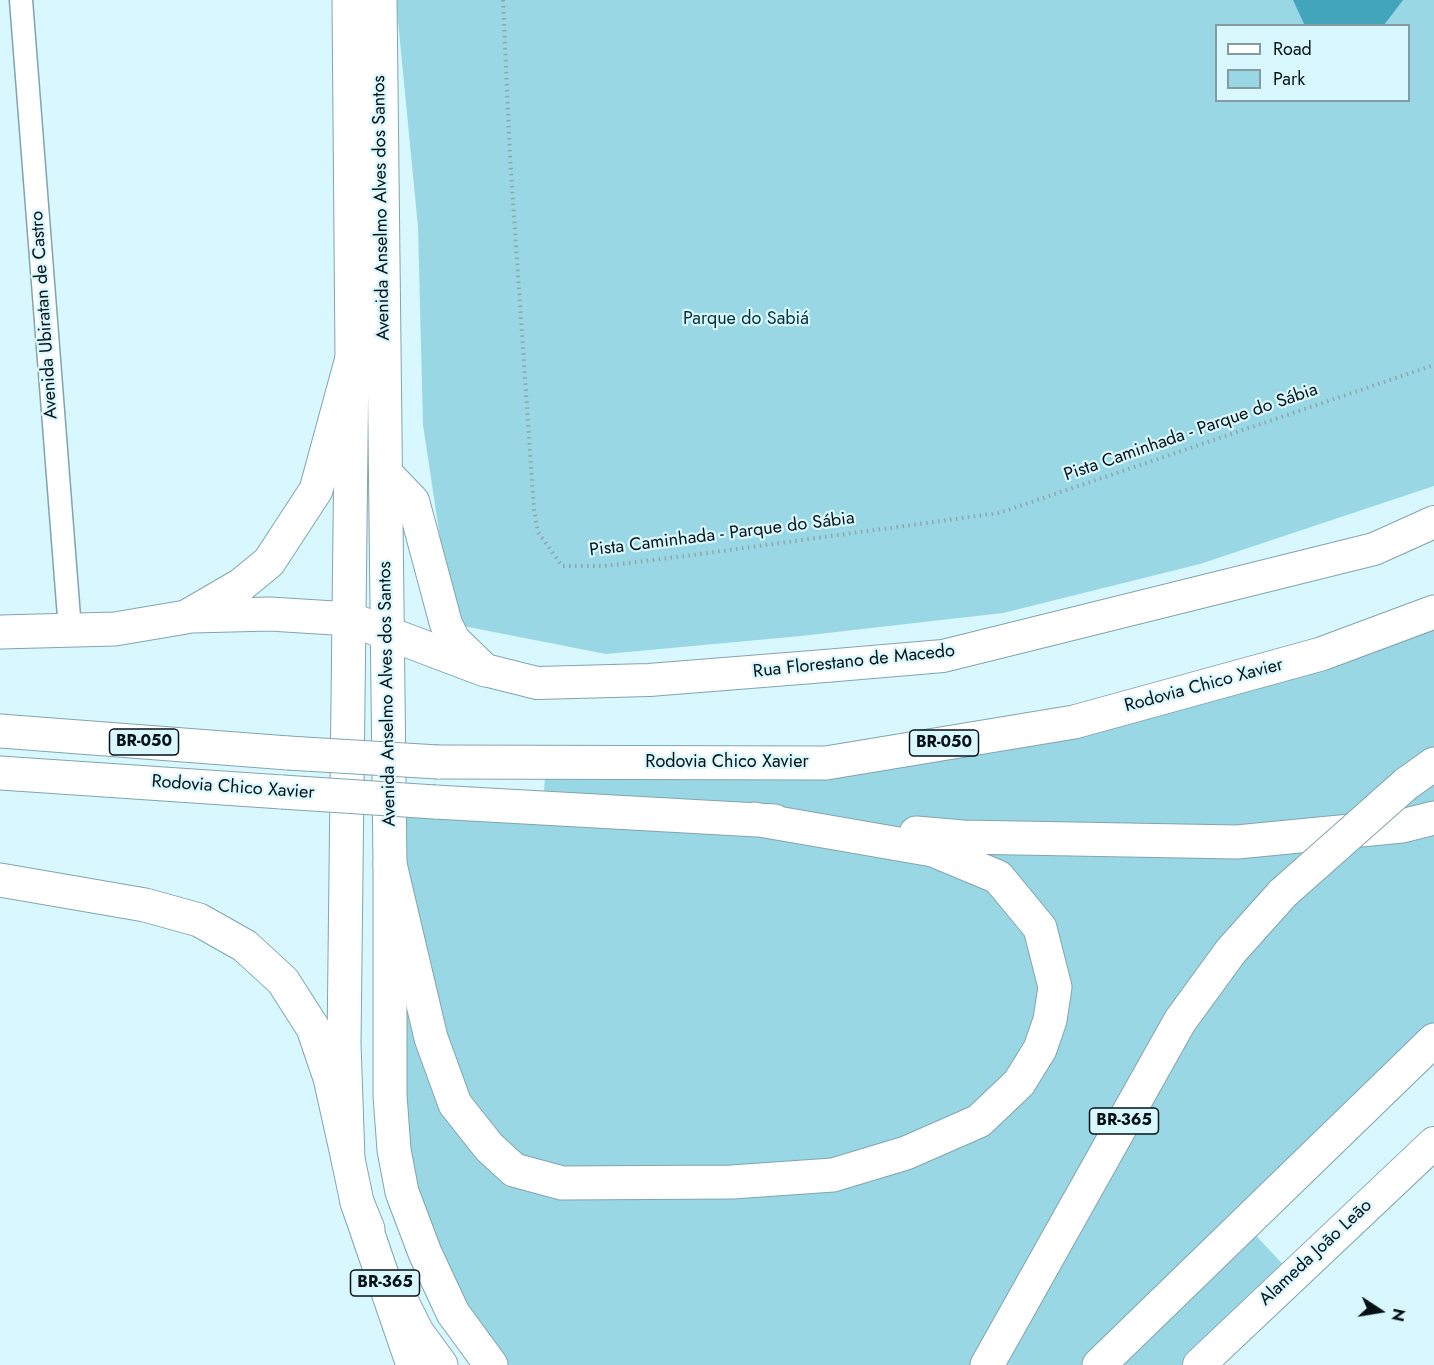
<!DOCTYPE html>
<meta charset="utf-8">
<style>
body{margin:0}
#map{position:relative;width:1434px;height:1365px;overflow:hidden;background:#d8f7fe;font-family:Jost,sans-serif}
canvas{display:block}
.legend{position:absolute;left:1215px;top:24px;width:195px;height:78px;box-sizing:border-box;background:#d8f7fe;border:2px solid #849ba1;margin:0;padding:8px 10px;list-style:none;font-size:18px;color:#051215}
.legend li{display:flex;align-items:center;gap:12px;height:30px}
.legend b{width:30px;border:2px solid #849ba1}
.north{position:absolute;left:1350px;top:1281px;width:60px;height:60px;-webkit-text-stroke:4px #d8f7fe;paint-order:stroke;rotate:102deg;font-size:16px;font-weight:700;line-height:24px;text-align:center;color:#051215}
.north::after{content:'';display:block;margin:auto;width:21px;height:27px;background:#051215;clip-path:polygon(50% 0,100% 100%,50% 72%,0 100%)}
</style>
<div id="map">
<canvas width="1434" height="1365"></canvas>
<ul class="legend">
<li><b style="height:8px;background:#fff"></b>Road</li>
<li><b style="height:16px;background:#99d7e5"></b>Park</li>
</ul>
<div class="north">N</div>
</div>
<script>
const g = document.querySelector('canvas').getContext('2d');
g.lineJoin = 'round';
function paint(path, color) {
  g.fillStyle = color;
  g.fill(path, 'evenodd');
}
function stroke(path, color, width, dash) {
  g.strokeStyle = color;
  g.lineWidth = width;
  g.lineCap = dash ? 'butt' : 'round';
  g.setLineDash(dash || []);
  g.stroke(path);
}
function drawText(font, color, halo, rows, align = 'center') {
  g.font = font + ' Jost,sans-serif';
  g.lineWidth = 4.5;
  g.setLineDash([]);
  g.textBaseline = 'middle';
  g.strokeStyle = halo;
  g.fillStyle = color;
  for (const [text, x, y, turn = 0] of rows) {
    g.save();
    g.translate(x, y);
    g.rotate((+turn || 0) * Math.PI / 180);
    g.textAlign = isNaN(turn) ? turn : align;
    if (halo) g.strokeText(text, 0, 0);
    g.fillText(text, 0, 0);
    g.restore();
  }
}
const green = new Path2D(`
 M396,0H1434V486L1200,564L1003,613L801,636L606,654L453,624L423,425L418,227ZM1216,26H1408V100H1216Z
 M1434,612V1040L1245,1224L1293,1275L1199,1365H491L402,1192L393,799L543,807L546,763H826L1074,722Z`);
const water = new Path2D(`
 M1293,0H1403L1384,25L1305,26Z`);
const path = new Path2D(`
 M503,0L510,156L534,510L538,532L562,566H604L693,555L999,513L1434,365`);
const minor = new Path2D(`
 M21,0L70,630`);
const secondary = new Path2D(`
 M386,473L413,501L446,624L454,640L485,670L537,683L649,680L825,666L943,656L1374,549L1434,522
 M1199,1365L1434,1143`);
const primary = new Path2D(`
 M349,0L352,358L344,1043L348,1159L357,1202L368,1229
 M380,0L390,864V1095L394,1150L402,1192L425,1253L453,1313L491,1365
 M400,1298L417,1332L441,1365`);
const trunk = new Path2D(`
 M0,731L288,753
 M438,762L826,763L1074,722L1321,654L1434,612
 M0,773L282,792
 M1406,784L1434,764
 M435,802L775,821
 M916,833L963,837L1237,842L1402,826L1434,818
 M390,864L431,1038L455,1104L489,1147L514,1170L562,1183L732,1182L833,1175L906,1153L979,1121L1019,1083L1040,1049L1050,1020L1055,987L1040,928L998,877L933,850L754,819
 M357,1202L413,1365
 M987,1365L1180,1021L1231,951L1283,893
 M1099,1365L1434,1040`);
const motorway = new Path2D(`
 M193,616L270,614L350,619L485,670
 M0,632L115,629L186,617L241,585L269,562L316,490L352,358
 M0,880L145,905L199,920L245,946L283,981L313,1028L330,1078L348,1159`);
const trunkBridge = new Path2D(`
 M288,753L438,762
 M282,792L435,802
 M1283,893L1406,784`);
const shields = [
 [144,742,69],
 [944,743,69],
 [1124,1121,69],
 [385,1283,69]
];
const shieldNames = [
 ["BR-050",144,742],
 ["BR-050",944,743],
 ["BR-365",1124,1121],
 ["BR-365",385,1283]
];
const streetNames = [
 ["Avenida Anselmo Alves dos Santos",382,208,-91],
 ["Avenida Ubiratan de Castro",45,315,-94],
 ["Pista Caminhada - Parque do Sábia",1191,433,-19],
 ["Pista Caminhada - Parque do Sábia",722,535,-7],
 ["Rua Florestano de Macedo",854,662,-6],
 ["Rodovia Chico Xavier",1204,686,-15],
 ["Avenida Anselmo Alves dos Santos",388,694,-91],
 ["Rodovia Chico Xavier",727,763],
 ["Rodovia Chico Xavier",233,788,4],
 ["Alameda João Leão",1316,1253,-43]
];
const parkNames = [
 ["Parque do Sabiá",746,320]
];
paint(green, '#99d7e5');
paint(water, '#43a5b9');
stroke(minor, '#81a5ae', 25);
stroke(secondary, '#81a5ae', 34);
stroke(primary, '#81a5ae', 35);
stroke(trunk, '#81a5ae', 35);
stroke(motorway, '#81a5ae', 35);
stroke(path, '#8da6ac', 4, [1.5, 4.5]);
stroke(minor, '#fff', 22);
stroke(secondary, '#fff', 32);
stroke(primary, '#fff', 33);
stroke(trunk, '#fff', 33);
stroke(motorway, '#fff', 33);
stroke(trunkBridge, '#81a5ae', 35, []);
stroke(trunkBridge, '#fff', 33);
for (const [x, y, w] of shields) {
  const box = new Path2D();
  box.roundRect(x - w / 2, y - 13, w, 26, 4.5);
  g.fillStyle = '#d8f7fe';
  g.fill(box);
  stroke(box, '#051215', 1.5);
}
drawText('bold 16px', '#051215', null, shieldNames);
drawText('18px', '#051215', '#d8f7fe', streetNames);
drawText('18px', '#013139', '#d8f7fe', parkNames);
</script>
